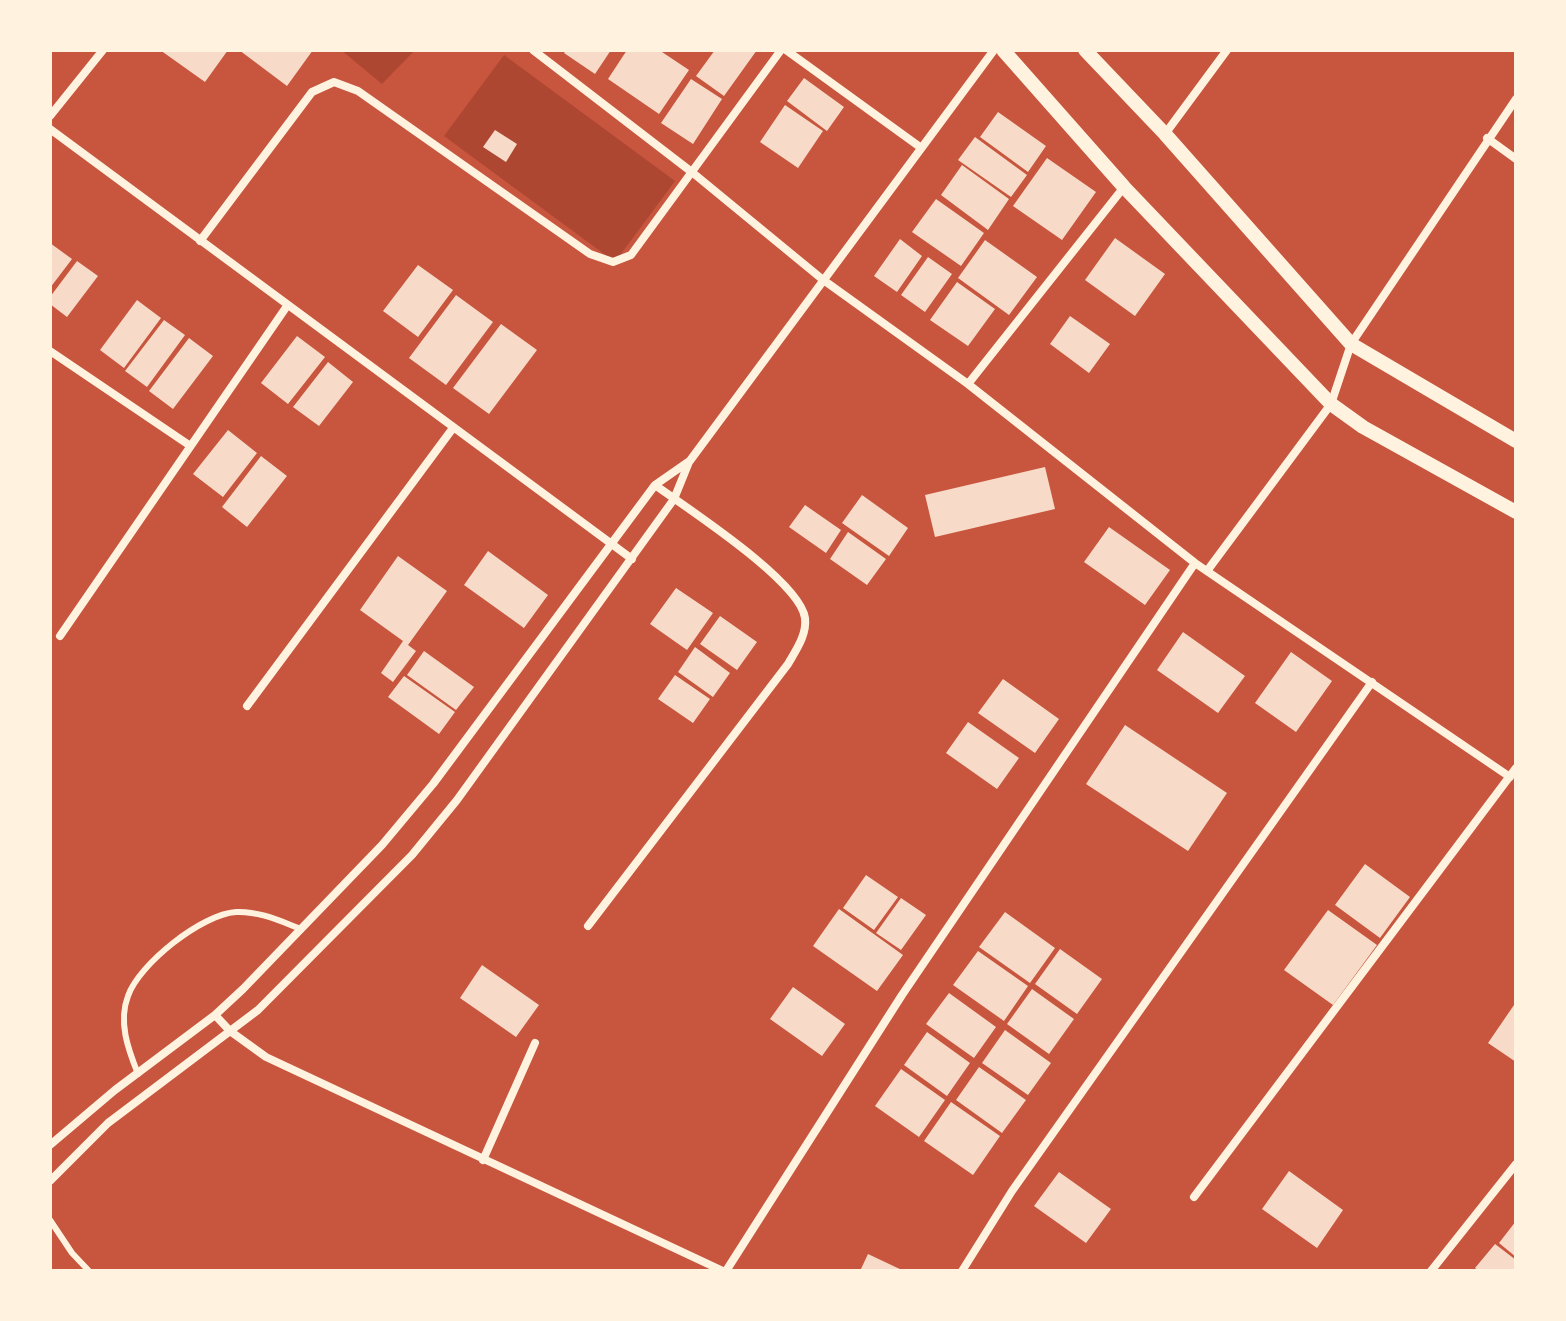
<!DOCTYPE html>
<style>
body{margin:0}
#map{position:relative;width:1566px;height:1321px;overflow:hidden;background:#c8553d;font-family:Cabin,sans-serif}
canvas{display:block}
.frame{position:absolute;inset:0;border:52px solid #fff3e0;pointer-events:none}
</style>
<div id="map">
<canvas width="1566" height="1321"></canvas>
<div class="frame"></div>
</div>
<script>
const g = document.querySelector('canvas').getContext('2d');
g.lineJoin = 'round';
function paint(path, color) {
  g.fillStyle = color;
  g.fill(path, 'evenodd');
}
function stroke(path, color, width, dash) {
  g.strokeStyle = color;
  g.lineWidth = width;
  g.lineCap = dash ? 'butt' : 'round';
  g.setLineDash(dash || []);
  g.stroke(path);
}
const green = new Path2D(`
 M341,50H415L382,84Z
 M504,55L675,181L615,262L444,136Z`);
const building = new Path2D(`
 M160,50H228L205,82Z
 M239,50H313L287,86Z
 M566,50H611L595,74L564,53Z
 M627,50H659L689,70L659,114L608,79Z
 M715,50H757L724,96L696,76Z
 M804,78L844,107L827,131L787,101Z
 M691,79L722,99L693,144L661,123Z
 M785,105L823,131L798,168L760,142Z
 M998,112L1046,146L1028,172L980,137Z
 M495,130L517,144L506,162L483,147Z
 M975,137L1027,175L1011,197L958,160Z
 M1047,158L1096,192L1062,240L1013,206Z
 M962,165L1009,199L988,230L941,195Z
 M936,199L984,233L961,266L912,232Z
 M1115,238L1165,274L1135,316L1085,280Z
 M900,239L922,256L897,292L874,276Z
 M985,240L1037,277L1009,315L958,278Z
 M50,243L72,259L50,288Z
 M928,257L952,274L925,312L901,295Z
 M77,261L98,276L67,317L50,304V297Z
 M418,265L453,290L418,337L383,311Z
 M957,282L995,309L968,346L930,320Z
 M456,295L493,322L446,385L409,358Z
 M137,300L161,318L124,368L100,350Z
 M1070,316L1110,344L1089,373L1050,344Z
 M164,320L185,335L147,387L125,371Z
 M501,324L537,350L489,414L453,388Z
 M297,336L325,357L288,404L261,383Z
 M189,338L213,356L173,409L149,391Z
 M328,362L353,382L319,426L293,407Z
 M228,430L257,453L223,497L193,474Z
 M261,456L287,476L247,527L222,507Z
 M1045,467L1055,509L935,537L925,495Z
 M862,495L908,528L889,556L842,523Z
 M805,505L841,530L826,553L789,527Z
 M1109,527L1170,570L1145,605L1084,562Z
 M848,532L886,559L867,585L830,559Z
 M488,551L548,595L524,628L464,585Z
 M398,556L447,591L408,645L416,651L393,682L381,673L403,641L360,610Z
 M676,588L713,613L687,650L650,624Z
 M720,616L757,642L737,670L700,644Z
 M1183,632L1245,676L1218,713L1157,670Z
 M695,647L730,673L713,697L678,672Z
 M424,651L474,687L456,710L407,675Z
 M1291,652L1332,681L1296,732L1255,703Z
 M675,675L710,699L693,723L658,699Z
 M404,676L455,712L439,734L388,697Z
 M1003,679L1059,719L1035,753L978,713Z
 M968,722L1019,758L997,789L946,753Z
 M1125,725L1227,793L1188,851L1086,784Z
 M1365,864L1410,897L1380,938L1335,905Z
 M866,875L898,897L874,930L843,908Z
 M901,898L926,915L901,950L876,933Z
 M839,909L903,955L877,991L813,946Z
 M1328,910L1377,945L1333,1005L1284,970Z
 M1005,912L1055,948L1030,983L979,947Z
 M1060,949L1102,979L1077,1014L1035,984Z
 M978,951L1028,986L1004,1021L953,985Z
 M482,965L539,1005L516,1037L460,998Z
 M793,987L845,1024L822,1056L770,1019Z
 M1032,989L1074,1019L1049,1054L1007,1024Z
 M949,993L996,1027L974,1058L926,1024Z
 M1514,1005L1516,1007V1062L1488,1043Z
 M1005,1030L1051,1063L1028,1095L982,1063Z
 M927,1032L970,1063L947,1096L904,1065Z
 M979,1067L1026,1100L1002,1133L956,1100Z
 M901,1069L945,1100L919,1137L875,1106Z
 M951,1102L1000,1136L973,1175L924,1141Z
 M1289,1171L1343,1210L1317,1248L1262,1209Z
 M1059,1172L1111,1209L1086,1243L1034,1206Z
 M1516,1221V1257L1499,1243Z
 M1495,1244L1516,1260V1271H1479L1475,1268Z
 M868,1254L904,1271H860Z`);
const service = new Path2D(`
 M138,1074C128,1049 118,1022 128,996C139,964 202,914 236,912C259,911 280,921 301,929
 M50,1220L72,1253L89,1271`);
const minor = new Path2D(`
 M533,50L693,173L822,279L968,384L1195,563L1510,777
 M786,50L920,147
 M50,116L103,50
 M50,129L632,559
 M1165,134L1227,50
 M1487,138L1516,159
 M200,241L312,92L334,82L358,91L590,254L613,262L631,255L781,50
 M50,351L189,445
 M968,384L1124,187
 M1207,571L1331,404L1351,344L1516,99
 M60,636L287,306
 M247,706L453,428
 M588,926L788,664C796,650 807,635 805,618C800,581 688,509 655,485
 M215,1015L230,1031L266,1057L723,1271
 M50,1145L115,1090L215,1015L243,989L382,845L433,784L655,485L688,462
 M483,1160L535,1043
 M50,1181L108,1123L258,1010L412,855L457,800L674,499L689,462L994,50
 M1194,1197L1516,768
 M726,1271L902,995L1195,563
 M962,1271L1012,1191L1372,682
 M1431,1271L1516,1164`);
const tertiary = new Path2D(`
 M1003,50L1124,187L1331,404L1363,427L1516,512
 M1085,50L1165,134L1351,344L1516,441`);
paint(green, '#ae4732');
paint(building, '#f7dbc8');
stroke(service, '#fff3e0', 6);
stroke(minor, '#fff3e0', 8);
stroke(tertiary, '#fff3e0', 14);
</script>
